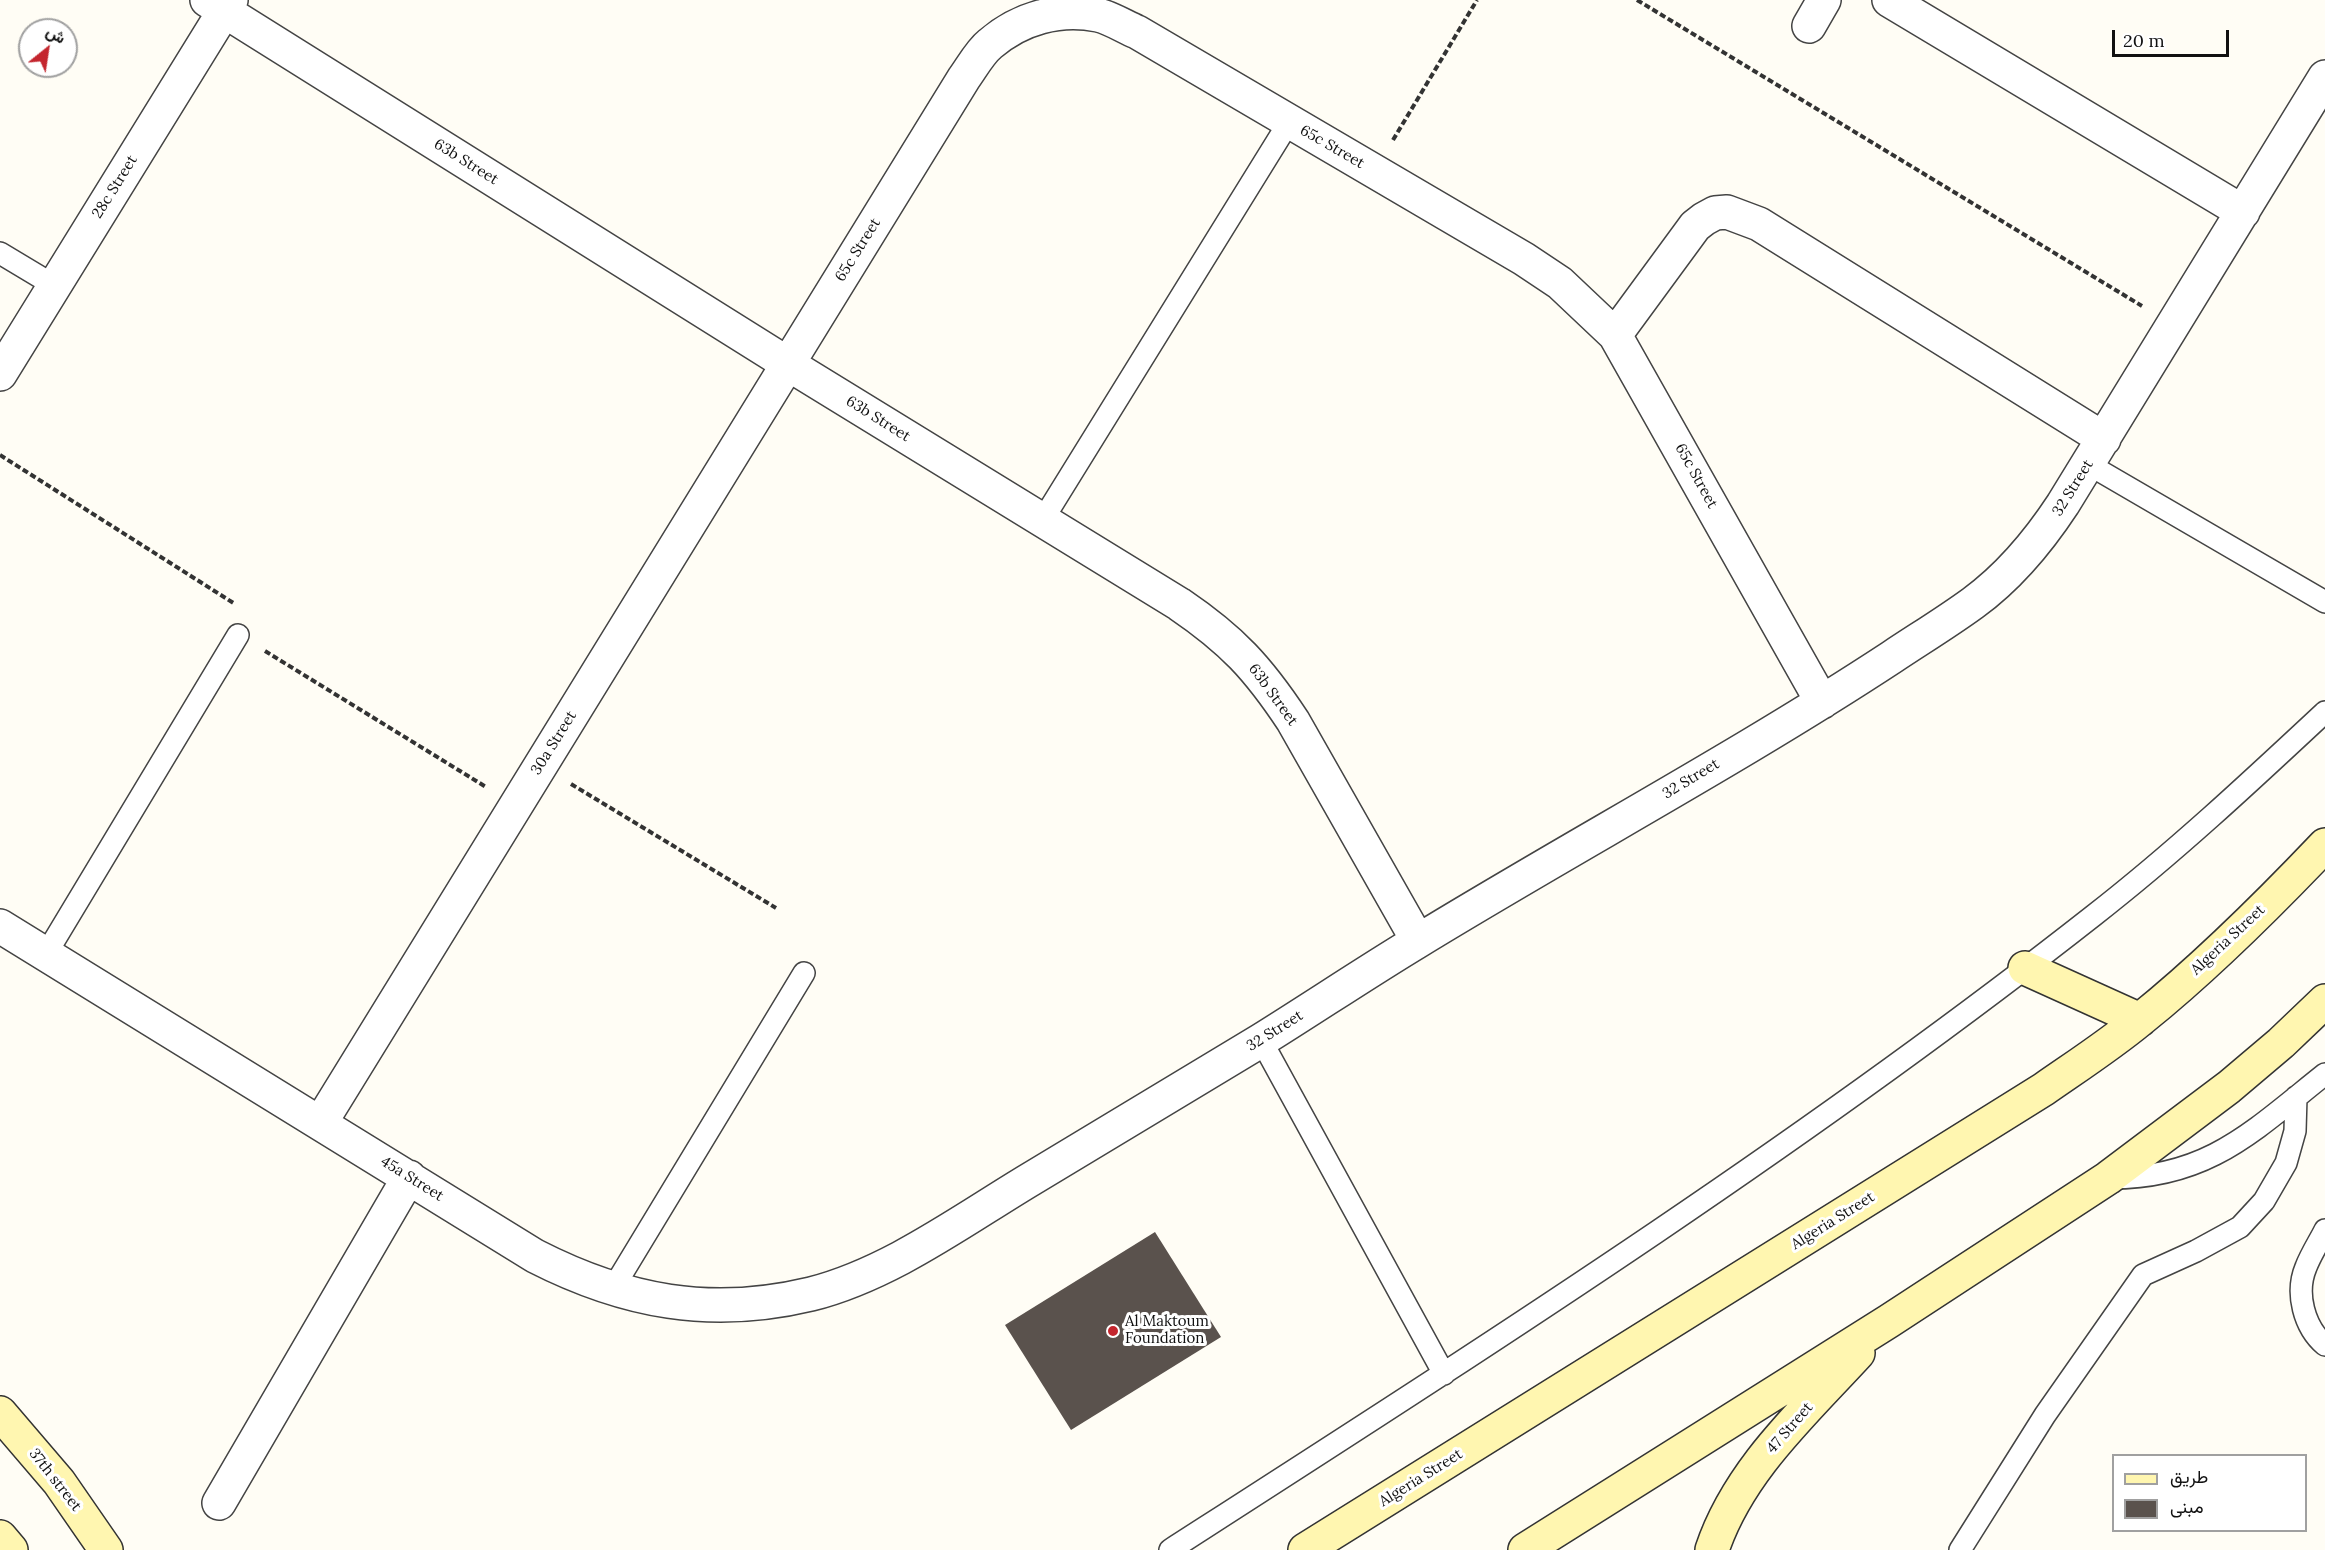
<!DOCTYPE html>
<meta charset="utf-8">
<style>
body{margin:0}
#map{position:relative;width:2325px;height:1550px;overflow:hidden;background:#fffdf5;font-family:Lora,Vazirmatn,serif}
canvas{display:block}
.legend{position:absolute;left:2112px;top:1454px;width:195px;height:78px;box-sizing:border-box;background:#fff;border:2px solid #a0a0a0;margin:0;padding:8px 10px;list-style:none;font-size:18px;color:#111}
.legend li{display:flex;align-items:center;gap:12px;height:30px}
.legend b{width:30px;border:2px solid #a0a0a0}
.north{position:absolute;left:18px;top:18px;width:60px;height:60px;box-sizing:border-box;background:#fff;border:2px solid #a0a0a0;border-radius:50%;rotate:30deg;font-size:16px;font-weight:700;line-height:24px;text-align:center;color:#111}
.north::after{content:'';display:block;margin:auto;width:21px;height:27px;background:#c4262e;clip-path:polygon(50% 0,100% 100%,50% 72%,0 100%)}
.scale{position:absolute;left:2112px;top:30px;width:117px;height:27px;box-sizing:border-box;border:3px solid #111;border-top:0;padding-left:8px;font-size:18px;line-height:21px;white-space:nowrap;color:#111;-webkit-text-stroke:4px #fff;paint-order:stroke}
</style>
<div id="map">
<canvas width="2325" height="1550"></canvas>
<ul class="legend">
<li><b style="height:8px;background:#fff6b0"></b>طريق</li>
<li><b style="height:16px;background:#5a524d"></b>مبنى</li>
</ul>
<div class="north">ش</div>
<div class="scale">20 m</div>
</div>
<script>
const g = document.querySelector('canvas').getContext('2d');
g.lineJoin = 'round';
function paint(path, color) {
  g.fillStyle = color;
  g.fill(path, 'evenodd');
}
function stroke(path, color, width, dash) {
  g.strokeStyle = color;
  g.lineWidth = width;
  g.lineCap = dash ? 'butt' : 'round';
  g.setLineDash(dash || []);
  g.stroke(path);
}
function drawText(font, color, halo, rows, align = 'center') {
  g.font = font + ' Lora,serif';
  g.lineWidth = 6;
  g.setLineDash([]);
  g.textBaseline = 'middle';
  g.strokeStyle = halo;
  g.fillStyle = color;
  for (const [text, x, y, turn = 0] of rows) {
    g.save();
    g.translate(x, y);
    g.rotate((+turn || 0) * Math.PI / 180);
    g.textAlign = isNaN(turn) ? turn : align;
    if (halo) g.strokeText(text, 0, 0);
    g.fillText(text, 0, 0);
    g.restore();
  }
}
const building = new Path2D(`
 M1155,1232L1221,1337L1071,1430L1005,1325Z`);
const path = new Path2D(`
 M1637,0L2142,306
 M1393,140L1477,0
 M0,455L235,604
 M265,651L486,787
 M571,784L776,908`);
const lane = new Path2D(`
 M0,253L55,286
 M2088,464L2325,602
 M1042,521L1289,122
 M46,954L238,635
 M1261,1040L1444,1374
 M2108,1178C2207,1179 2252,1132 2325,1074
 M2325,1230C2319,1242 2311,1254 2306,1267C2295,1293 2304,1327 2325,1345
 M612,1290L804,973
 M1170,1550C1484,1348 1799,1147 2093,916C2174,853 2250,782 2325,712
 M1960,1550L2045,1415L2143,1275L2196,1251L2240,1227L2264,1201L2286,1163L2295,1131L2296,1097`);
const street = new Path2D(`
 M207,0L788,364L1179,604C1232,640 1258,668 1293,721L1418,941
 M1889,0L2243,212
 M1809,26L1824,0
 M1615,335L1695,226L1704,219L1715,213L1727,212L1759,224L2104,439
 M0,374L231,0
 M0,926L535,1256C625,1302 711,1318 811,1294C890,1274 961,1221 1031,1179C1107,1133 1184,1087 1260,1041C1313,1008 1365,973 1418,941C1575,845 1738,758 1892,657C1919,639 1947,622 1973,603C2010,576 2038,542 2063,504L2325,77
 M321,1122L964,78C972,67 980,52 990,44C1020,18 1060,7 1098,15C1111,18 1125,27 1137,32L1524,259L1560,283L1615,335L1822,702
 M219,1503L409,1177`);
const secondary = new Path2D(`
 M2025,968L2140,1020
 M0,1413L59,1482L106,1550
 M0,1537L11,1550
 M1305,1550L2044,1089C2077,1066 2111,1044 2141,1019C2207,966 2267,906 2325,845
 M1525,1550L1889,1321L2108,1178L2229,1087L2281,1043L2325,1001
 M1712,1550C1738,1471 1804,1412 1858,1353`);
const markers = [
 [1113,1331,6,"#c4262e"]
];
const streetNames = [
 ["65c Street",1332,147,30],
 ["63b Street",466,162,32],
 ["28c Street",115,187,-58],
 ["65c Street",858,250,-58],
 ["63b Street",878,419,32],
 ["65c Street",1696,476,61],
 ["32 Street",2073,488,-58],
 ["63b Street",1273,695,54],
 ["30a Street",554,743,-58],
 ["32 Street",1691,779,-31],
 ["Algeria Street",2228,940,-43],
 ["32 Street",1275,1031,-32],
 ["45a Street",412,1179,32],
 ["Algeria Street",1833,1221,-32],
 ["47 Street",1790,1428,-49],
 ["Algeria Street",1421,1478,-32],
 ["37th street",55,1480,52]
];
const poiNames = [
 ["Al Maktoum",1125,1322],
 ["Foundation",1125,1339]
];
paint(building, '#5a524d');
stroke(lane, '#444', 24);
stroke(street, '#444', 36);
stroke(secondary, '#333', 36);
stroke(path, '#333', 4, [6, 3]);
stroke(lane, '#fff', 21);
stroke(street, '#fff', 33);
stroke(secondary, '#fff6b0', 33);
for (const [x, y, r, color] of markers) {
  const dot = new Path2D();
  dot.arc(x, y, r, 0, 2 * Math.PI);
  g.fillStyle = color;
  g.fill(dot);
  stroke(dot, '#fff', 2);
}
drawText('15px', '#111', '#fff', streetNames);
drawText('15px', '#111', '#fff', poiNames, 'left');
</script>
